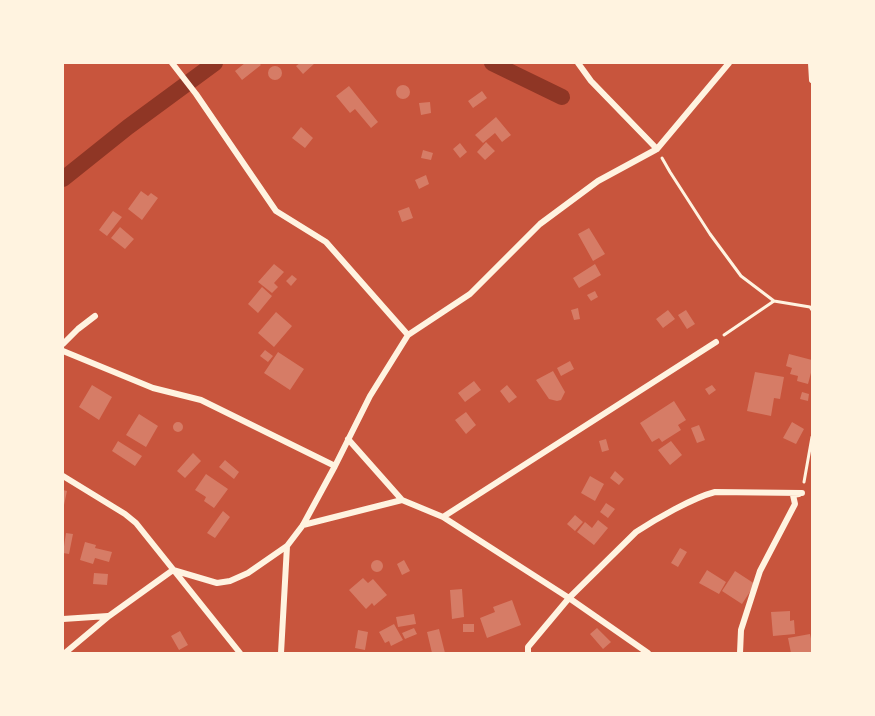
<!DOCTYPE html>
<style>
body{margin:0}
#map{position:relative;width:875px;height:716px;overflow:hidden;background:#c8553d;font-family:"Source Sans 3",sans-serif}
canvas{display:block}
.frame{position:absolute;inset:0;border:64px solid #fff3e0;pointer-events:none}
</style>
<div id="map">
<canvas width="875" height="716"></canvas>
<div class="frame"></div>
</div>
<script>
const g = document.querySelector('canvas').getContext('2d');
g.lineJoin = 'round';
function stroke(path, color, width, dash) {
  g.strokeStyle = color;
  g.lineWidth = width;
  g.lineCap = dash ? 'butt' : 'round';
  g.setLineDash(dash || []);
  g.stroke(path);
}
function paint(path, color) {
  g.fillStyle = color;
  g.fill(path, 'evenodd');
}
const canal = new Path2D(`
 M492,63L562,97
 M63,179L128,127L215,63`);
const building = new Path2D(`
 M245,63H259L261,65L242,80L235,71Z
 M300,63H315L303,74L296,66Z
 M268 73a7 7 0 1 1 14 0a7 7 0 1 1-14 0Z
 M396 92a7 7 0 1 1 14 0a7 7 0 1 1-14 0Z
 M349,86L378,122L371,128L355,109L350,113L336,96Z
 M482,91L487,98L473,108L468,101Z
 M430,102L431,113L421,115L419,103Z
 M496,117L511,135L502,142L495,133L483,143L475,135Z
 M301,127L313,138L305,148L292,138Z
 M486,142L495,151L485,160L477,152Z
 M460,143L467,152L460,158L453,149Z
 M423,150L433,153L431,160L421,158Z
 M426,175L429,184L419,189L415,180Z
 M141,191L148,196L151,193L158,198L142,220L128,209Z
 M409,207L413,218L402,222L398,211Z
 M113,211L122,217L107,236L99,230Z
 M120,227L134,239L125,249L111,238Z
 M589,228L605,254L593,261L578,234Z
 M274,264L284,272L274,283L278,287L272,293L258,282Z
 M595,264L601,275L579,288L573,278Z
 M292,275L297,279L291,286L286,281Z
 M262,287L272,296L258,313L248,304Z
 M595,291L598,297L591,301L587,295Z
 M578,308L580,319L574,320L571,310Z
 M668,310L675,319L663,328L656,319Z
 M686,310L695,324L687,329L678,315Z
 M276,312L292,326L274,347L258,333Z
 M265,350L273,356L268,362L260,356Z
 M278,352L304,369L290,390L264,373Z
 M789,354L812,360V369L808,384L797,381L798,376L790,374L792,368L786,366Z
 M570,361L574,369L561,376L557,368Z
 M553,371L565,392L561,400L557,401L549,399L536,380Z
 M755,372L784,377L780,399L774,398L771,416L747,411Z
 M474,381L481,390L465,402L458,393Z
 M92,385L112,397L99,420L79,407Z
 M507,385L517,397L509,403L500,391Z
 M712,385L716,390L709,395L705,389Z
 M802,392L809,394L808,401L800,399Z
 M674,401L686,420L678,425L681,430L662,442L659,438L652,442L640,423Z
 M466,412L476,425L466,434L455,420Z
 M139,414L158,426L146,447L126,435Z
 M792,422L804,429L796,444L783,438Z
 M173 427a5 5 0 1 1 10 0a5 5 0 1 1-10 0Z
 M699,425L705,440L697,443L691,428Z
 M606,439L609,450L602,452L599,441Z
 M118,441L142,456L135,466L112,451Z
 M671,441L682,455L670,465L658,450Z
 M193,453L201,461L185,478L177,471Z
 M225,460L239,472L234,479L219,467Z
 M615,471L624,479L619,485L610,478Z
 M206,474L228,489L214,508L204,501L206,497L195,490Z
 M590,476L604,484L595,501L581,493Z
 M63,490L67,491L64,505H63Z
 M606,503L615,509L608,518L600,512Z
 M223,511L230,517L215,538L207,533Z
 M575,515L583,522L575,531L567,524Z
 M598,520L608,528L594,545L577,532L585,522L592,528Z
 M66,533L73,534L69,554L63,553Z
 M85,542L96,545L95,548L112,552L109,562L95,558L93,564L80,560Z
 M680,548L687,552L678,567L671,563Z
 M371 566a6 6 0 1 1 12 0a6 6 0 1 1-12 0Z
 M404,560L410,571L402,575L397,564Z
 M707,570L726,582L719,594L699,583Z
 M735,571L755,584L742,604L722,591Z
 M94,573L108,574L107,585L93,584Z
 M363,578L368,583L373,579L387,595L374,606L372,603L366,609L349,590Z
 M462,589L464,617L452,619L450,590Z
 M512,600L521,625L487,638L480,618L495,612L493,607Z
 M790,611V621L794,620L795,634L773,636L771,612Z
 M414,614L416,624L398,627L396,617Z
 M394,624L403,640L391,646L389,641L385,643L379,632Z
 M463,624H474V632H463Z
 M414,628L417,634L405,639L402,633Z
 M597,628L611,642L603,649L590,634Z
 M439,629L445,653H432L427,632Z
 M358,630L368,632L365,650L355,648Z
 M180,631L188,645L179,650L171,636Z
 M810,634L812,643V653H791L788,638Z`);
const path = new Path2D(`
 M662,158L670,172L710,234L741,276L774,301L810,307L812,310
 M724,335L774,301
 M804,482L812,437`);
const minor = new Path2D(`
 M172,63L196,94L276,211L326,242L408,335
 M578,63L591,81L657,149
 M811,63L812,80
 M63,344L78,329L95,316
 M63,351L153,388L201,400L335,466
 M348,439L402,500
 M63,476L125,514L136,523L240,653
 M443,517L716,342
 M303,525L402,500L443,517L569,598L648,653
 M63,619L108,616
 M65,653L109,616L173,570L217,583L230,581L248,573L287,546L303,525L335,466L370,396L408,335L470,294L540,224L598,181L657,149L729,63
 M281,653L287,546
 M528,653V647L569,598L636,532C656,519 692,498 715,492L802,493
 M740,653L741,630L760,571L795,504L793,495L799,494`);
stroke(canal, '#8f3625', 16);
paint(building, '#d67c66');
stroke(path, '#fff3e0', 3);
stroke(minor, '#fff3e0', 6);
</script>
